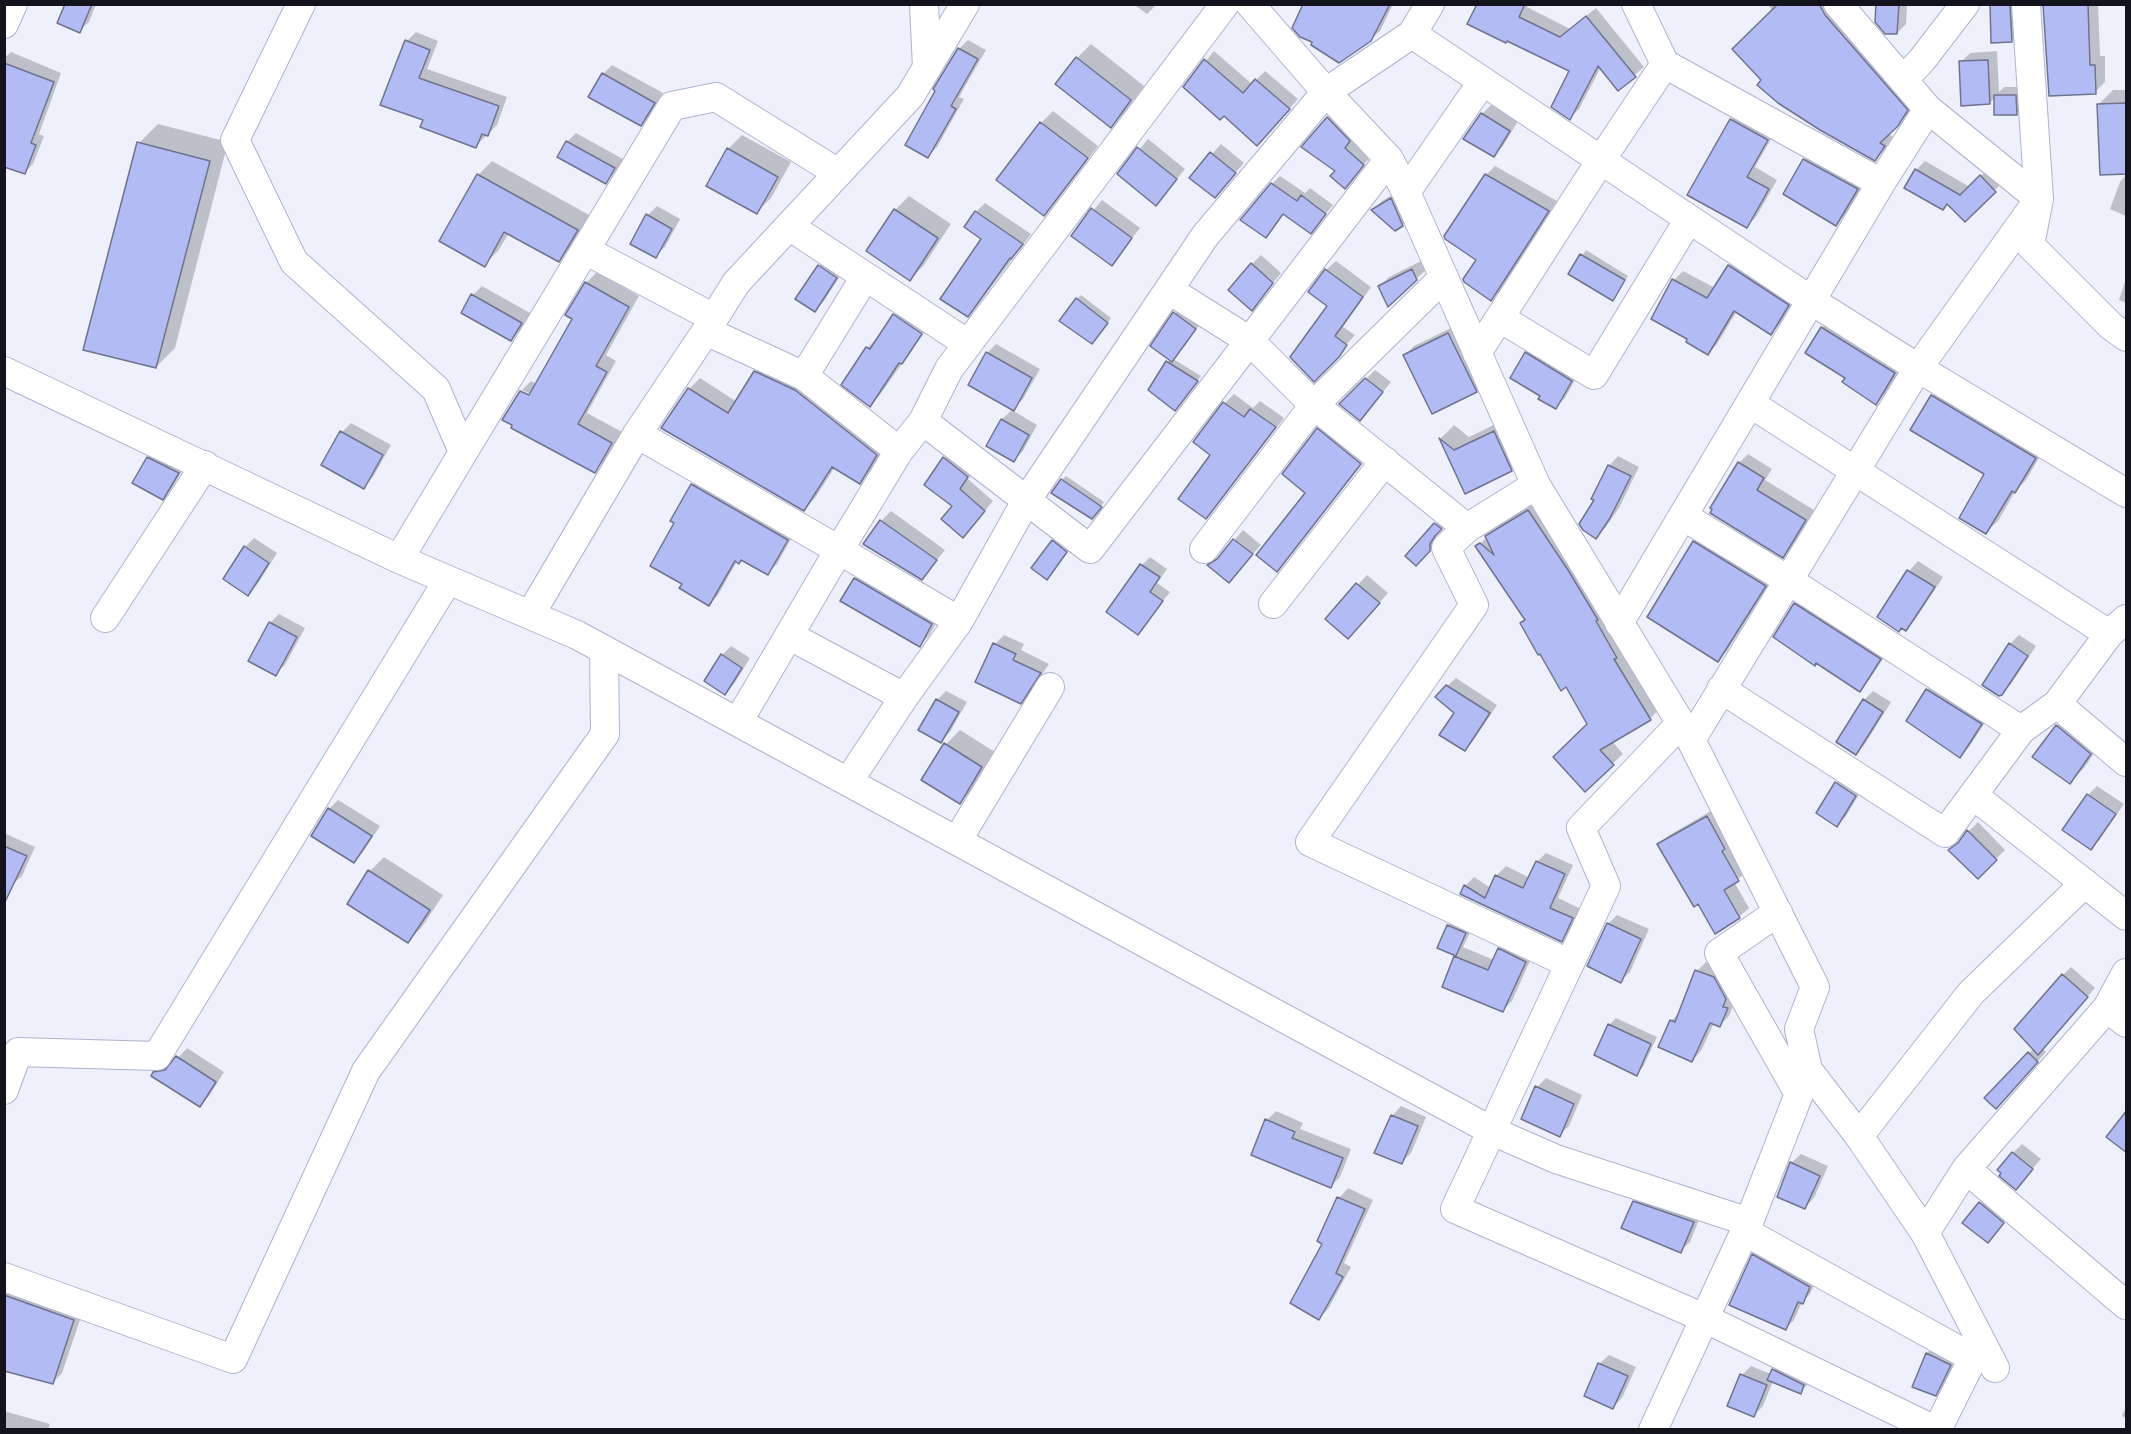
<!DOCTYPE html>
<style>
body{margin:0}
#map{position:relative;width:2131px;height:1434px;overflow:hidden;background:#eef0fc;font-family:"Nunito Sans",sans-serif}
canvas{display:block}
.frame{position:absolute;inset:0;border:6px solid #12131d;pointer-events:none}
</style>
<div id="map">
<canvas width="2131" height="1434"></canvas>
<div class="frame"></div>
</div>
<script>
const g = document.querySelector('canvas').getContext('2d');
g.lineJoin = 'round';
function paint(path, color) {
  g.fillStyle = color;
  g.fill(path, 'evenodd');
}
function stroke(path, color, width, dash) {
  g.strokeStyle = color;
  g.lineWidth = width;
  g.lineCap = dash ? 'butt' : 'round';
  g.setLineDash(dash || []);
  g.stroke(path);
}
const shadow = new Path2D(`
 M67,4H96L89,22L79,31Z
 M1133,4H1157L1147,14Z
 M1305,4H1393L1380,31L1370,40Z
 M1479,4H1529L1527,7L1570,29L1596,8L1644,67L1618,89L1601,67L1579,109L1570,118L1571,71Z
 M1767,4H1834L1916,101L1907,115L1888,133L1893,137L1884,150L1875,159L1763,80L1773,11Z
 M1878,4H1907L1906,24L1897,33Z
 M1991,4H2019L2021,32L2011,41Z
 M2043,4H2098L2100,56H2105V82L2095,92Z
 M416,32L438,41L427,69L507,97L497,125L476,146L425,119L407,41Z
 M968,40L986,50L959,97L964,99L937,147L928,156L959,49Z
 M1091,44L1144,86L1125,112L1111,126L1077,58Z
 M1214,51L1252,84L1265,71L1298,99L1266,135L1224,114L1185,87Z
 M1997,51L1999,92L2004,87H2024L2025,104L2016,114L1995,97L1990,103L1961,62L1970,53Z
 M11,52L61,73L39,134L44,136L33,164L24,173L4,128V58Z
 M612,65L663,93L650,115L640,124L603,74Z
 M2113,90H2126V172L2099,104Z
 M1491,105L1518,121L1503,146L1494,155L1482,114Z
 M1337,109L1372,155L1345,187L1337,171L1328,118Z
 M1053,111L1098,146L1055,203L1044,214L998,179L1041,123Z
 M1741,111L1776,130L1755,167L1777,180L1756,217L1747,226L1689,194L1731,120Z
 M158,124L228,142L175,348L156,367L139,143Z
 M576,133L623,159L615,173L606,182L567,142Z
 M742,135L791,162L771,198L757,212L728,149Z
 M1148,139L1185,169L1156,204L1119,174Z
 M1221,144L1244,163L1215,196L1191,177Z
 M1818,146L1871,175L1850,210L1836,224L1804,160Z
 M492,161L591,216L572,246L558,260L509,233L498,251L484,265L478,175Z
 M1925,161L1970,187L1990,167L2004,181L1965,220L1948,203L1943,208L1916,170Z
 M1495,166L1557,201L1500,290L1491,299L1478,259L1486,175Z
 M2126,175V216L2110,209L2120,182Z
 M1280,176L1305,193L1310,188L1333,205L1311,232L1284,213L1265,236L1272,184Z
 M1400,190L1412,216L1402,225L1373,210L1382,201Z
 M909,196L951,224L924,265L910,279L895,210Z
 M1102,200L1140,228L1112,264L1073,235Z
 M985,203L1031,234L977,306L967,315L983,238L976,212Z
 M657,206L680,219L665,247L655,256L632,243L648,215Z
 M1586,250L1628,276L1613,299L1570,274Z
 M1261,255L1281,273L1252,309V264Z
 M828,256L845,268L824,301L815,310L819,266Z
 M1738,256L1797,296L1780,324L1770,333L1737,311L1717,344L1708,353L1690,338L1674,280L1683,271L1715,288L1729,265Z
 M1336,261L1371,287L1343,327L1355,335L1323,371L1329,306L1326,270Z
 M1421,261L1426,270L1416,279L1380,286L1389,277Z
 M597,272L639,296L606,355L616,361L587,413L622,432L605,461L594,471L504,419L522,391V394L537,397L522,390L531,381L537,384L574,318L567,315L586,283Z
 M2126,279V303L2119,300Z
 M482,286L530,313L520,330L511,339L463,312L473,295Z
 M1081,295L1111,318L1096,338L1077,299Z
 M1184,304L1204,319L1173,359L1201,376L1179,405L1150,389L1170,359L1175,313Z
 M903,306L930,324L879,396L870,405L867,348L876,339L878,340L894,315Z
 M1832,318L1904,364L1885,394L1876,403L1847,378L1807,353L1823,327Z
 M1457,325L1485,381L1476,391L1405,355L1414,346Z
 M996,344L1040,369L1023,399L1012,410L1037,425L1023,451L1014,460L988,445L1002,419L1013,409L987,353Z
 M1535,344L1580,371L1565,398L1556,407L1542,395L1526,353Z
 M767,361L887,443L870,471L859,482L835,467L815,498L804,509L689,389L700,378L737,402L756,372Z
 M1375,370L1391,382L1369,409L1341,404Z
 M1944,385L2046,446L2026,480L2016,490L1998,521L1986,532V474L1932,396Z
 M1234,394L1253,408L1260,401L1284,418L1215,508L1206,517L1212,454L1225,403Z
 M1508,418L1525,456L1511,470L1466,492L1441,438L1454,425L1469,437Z
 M1327,420L1369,454L1277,570L1307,493L1318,429Z
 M351,423L391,445L373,477L363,487L342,432Z
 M157,449L187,463L171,489L162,498L148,458Z
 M954,449L977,467L968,479L993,501L972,527L954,506L945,458Z
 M1748,454L1772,469L1765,480L1814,510L1792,547L1783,556L1739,463Z
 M1618,456L1639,467L1619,508L1605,528L1596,537L1609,466Z
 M701,476L796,530L777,564L767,573L742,558L737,561L718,595L709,604L684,583L676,522L692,485Z
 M1066,476L1104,502L1096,513L1062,480Z
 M1539,500L1660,708L1650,719L1612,741L1623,754L1585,790L1589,724L1526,619L1477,547L1498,526Z
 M891,511L945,550L922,578L865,543L882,520Z
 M1442,517L1448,521L1436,536L1437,543L1416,564L1407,556Z
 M1243,530L1261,545L1229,581L1209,565L1224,552Z
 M1062,532L1075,543L1047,578L1053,541Z
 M1703,533L1774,576L1727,651L1718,660L1694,542Z
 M254,538L277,553L257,585L248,594L245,547Z
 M1150,557L1167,569L1157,583L1170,592L1138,633L1109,612L1142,565Z
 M1918,561L1943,577L1915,620L1906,629L1879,617L1909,571Z
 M864,570L941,615L929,636L920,645L855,579Z
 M1367,575L1388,593L1357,628L1327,618Z
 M1804,595L1889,650L1869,680L1860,690L1795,604Z
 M279,614L305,628L285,665L275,674L270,623Z
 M1004,635L1024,644L1021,650L1049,664L1029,693L1020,702L995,644Z
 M2019,635L2036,646L2011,684L2001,693L2010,644Z
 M731,646L750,658L734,684L725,693L722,655Z
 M1456,678L1497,705L1473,741L1464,749L1447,686Z
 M1937,680L1990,715L1969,747L1960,756L1908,720L1927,690Z
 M946,691L967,702L950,732L941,741L937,700Z
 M1873,691L1891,702L1865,744L1856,753L1864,700Z
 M2071,712L2104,739L2084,768L2070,782L2034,756L2057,726Z
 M960,730L995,752L974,788L960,802L923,779L946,744Z
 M1845,774L1864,786L1846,816L1837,825L1836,783Z
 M2097,786L2124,804L2100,839L2091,848L2088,795Z
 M338,800L380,826L363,852L354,862L313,835L329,809Z
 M1716,808L1748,871L1734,882L1749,908L1739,917L1699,902L1659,845L1668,836Z
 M1978,822L2005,850L1978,877L1950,850Z
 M4,833L35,847L22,876L12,885L4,881Z
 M1546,853L1573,865L1558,898L1581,909L1571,931L1561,940L1462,893L1465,886L1474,877L1491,888L1496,876L1506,866L1530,878L1537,862Z
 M384,857L443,895L422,927L408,941L370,871Z
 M1617,915L1649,929L1630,972L1621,981L1608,924Z
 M1458,916L1474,924L1463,947L1494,960L1499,949L1508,940L1534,952L1512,1001L1503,1010L1456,957L1458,955L1439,947L1448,925Z
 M1706,962L1723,968L1736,999L1729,1016L1720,1025L1714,1023L1701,1051L1692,1061L1671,1021L1680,1012L1697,971Z
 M2071,967L2095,988L2042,1048L2046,1052L2005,1098H1986L2034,1048L2063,975Z
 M1616,1018L1657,1037L1643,1067L1636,1074L1609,1025Z
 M187,1048L224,1072L209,1096L200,1105L155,1073L164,1064L174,1062Z
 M1546,1078L1582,1095L1569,1126L1559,1135L1537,1087Z
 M1401,1106L1426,1117L1411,1153L1402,1162L1392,1116Z
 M1276,1111L1303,1123L1300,1129L1351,1149L1340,1177L1331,1186L1267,1120Z
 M2022,1144L2041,1159L2016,1188L2013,1153Z
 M1801,1154L1828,1166L1814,1198L1805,1207L1791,1163Z
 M1348,1188L1373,1200L1344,1263L1351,1267L1328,1309L1319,1318L1324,1243L1319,1241L1339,1198Z
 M1643,1193L1702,1212L1690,1242L1680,1251L1634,1202Z
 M1989,1194L2012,1213L1988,1241L1965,1222Z
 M1761,1248L1817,1278L1810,1294L1802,1302L1794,1320L1786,1328L1754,1255Z
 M4,1281L83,1311L62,1373L53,1382L4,1369Z
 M1936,1344L1959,1355L1944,1385L1935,1394L1914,1386L1927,1353Z
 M1609,1355L1636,1367L1622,1398L1613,1407L1599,1364Z
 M1782,1361L1809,1383L1800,1392L1773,1381L1763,1406L1754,1415L1742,1375L1751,1366L1771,1374Z
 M2126,1406V1418L2122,1416Z
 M4,1411L50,1424L48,1430H4Z`);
const building = new Path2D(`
 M65,4H92L80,33L57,23Z
 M1303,4H1390L1371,41L1339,63L1311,45L1312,42L1300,37L1292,28Z
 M1477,4H1525L1519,17L1560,37L1586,16L1636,77L1618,91L1598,66L1570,120L1551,107L1569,71L1507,41L1506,43L1467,24Z
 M1778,4H1819L1825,15L1908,110L1898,126L1880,143L1885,146L1875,161L1820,130L1778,103L1757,85L1761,80L1732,49Z
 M1876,4H1899L1897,34H1885L1875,22Z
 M1990,4H2010L2012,42L1991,43Z
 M2043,4H2088L2090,65H2095L2096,94L2049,96Z
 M405,40L430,50L419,78L499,106L488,136L482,134L476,148L420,127L423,120L380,105Z
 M958,48L978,59L951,106L956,109L928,158L905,145L935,91L933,89Z
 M1076,57L1131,100L1111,128L1055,84Z
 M1204,59L1243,93L1255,79L1290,109L1257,146L1224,116L1220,120L1183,87Z
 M1988,60L1990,104L1961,106L1959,61Z
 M4,63L54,82L31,143L36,145L25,174L4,167Z
 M602,73L655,103L641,126L588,97Z
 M1994,95H2016L2017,115H1994Z
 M2127,103V174L2100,175L2097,104Z
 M1481,113L1510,131L1494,157L1463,139Z
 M1327,117L1350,141L1345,148L1364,165L1345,189L1330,176L1335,171L1301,147Z
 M1730,119L1768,140L1747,177L1769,189L1747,228L1687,195Z
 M1040,122L1088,158L1044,216L996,180Z
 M566,141L615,168L606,184L557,157Z
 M137,142L210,161L156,368L83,350Z
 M1137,147L1177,179L1156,206L1117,174Z
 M727,148L778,177L757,214L706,186Z
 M1210,152L1236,173L1215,198L1189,178Z
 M1803,159L1858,189L1836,226L1783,194Z
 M1915,169L1960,195L1980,175L1996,192L1965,222L1947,204L1943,210L1904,188Z
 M477,174L578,230L559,262L504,232L485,267L439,241Z
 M1485,174L1549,211L1491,301L1464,282L1463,279L1476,260L1445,239L1444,236Z
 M1271,183L1297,201L1301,195L1326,214L1311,234L1283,214L1266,238L1240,220Z
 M1391,198L1403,226L1395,231L1371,210Z
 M1091,208L1132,238L1112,266L1071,236Z
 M894,209L938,238L910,281L866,251Z
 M975,211L1023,244L1011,259L1010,258L968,317L940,299L981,239L964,227Z
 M646,214L672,229L656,258L630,244Z
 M1580,254L1625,280L1613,301L1568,274Z
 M1251,263L1273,283L1252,311L1228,290Z
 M818,265L837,278L815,312L795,299Z
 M1728,265L1789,305L1771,335L1734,311L1708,355L1686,342L1687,339L1651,319L1672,279L1707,298Z
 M1325,269L1363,297L1335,336L1347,345L1339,357L1314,382L1290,357L1327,306L1308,292Z
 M1412,269L1417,280L1388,307L1378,286Z
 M585,282L629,307L596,366L607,372L578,424L612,443L595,473L511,428L512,425L502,420L520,391L529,395L572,319L565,315Z
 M471,294L522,323L511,341L461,313Z
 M1076,298L1108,323L1092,344L1059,321Z
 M1173,312L1196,329L1172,362L1150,346Z
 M893,314L922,334L902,364L899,363L870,407L841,385L866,347L870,349Z
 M1821,327L1895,373L1876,405L1842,382L1845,378L1805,353Z
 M1448,333L1477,392L1432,414L1403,355Z
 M986,352L1032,378L1014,411L968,385Z
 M1525,352L1572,381L1556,409L1538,399L1540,396L1510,378Z
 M1166,361L1198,381L1175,411L1148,390Z
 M754,371L795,390L877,455L860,484L832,467L804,511L661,428L688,388L728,413Z
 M1365,378L1383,392L1360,421L1339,404Z
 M1931,395L2036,458L2015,493L2012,491L1986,534L1959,518L1984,474L1910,430Z
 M1223,402L1244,417L1250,409L1276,427L1206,519L1178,499L1210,455L1193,442Z
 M1001,419L1029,435L1014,462L986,446Z
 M1317,428L1361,464L1277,572L1256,555L1305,493L1282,474Z
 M340,431L383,455L364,489L321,465Z
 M1494,431L1512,471L1465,494L1439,438L1454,450Z
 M147,457L179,473L163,500L132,483Z
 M943,457L968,477L960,489L985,511L963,538L941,519L952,506L924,485Z
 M1738,462L1764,478L1757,490L1806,520L1783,558L1710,513L1712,509L1710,508Z
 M1608,465L1631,476L1610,518L1596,539L1583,530L1579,524L1594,500L1591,499Z
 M1061,479L1102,507L1092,519L1051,493Z
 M691,484L788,540L768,575L741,560L739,564L735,561L709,606L679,588L682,584L650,566L674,523L670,521Z
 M1528,510L1568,570L1598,620L1596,621L1617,658L1614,659L1651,720L1600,750L1614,765L1585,792L1553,757L1587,724L1566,687L1561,691L1540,654L1538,655L1520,623L1525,620L1475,546L1480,543L1494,555L1485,536Z
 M880,520L937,560L922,580L863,544Z
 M1434,523L1442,529L1435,536L1430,544V551L1416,566L1405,556Z
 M1233,539L1253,554L1229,583L1207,565L1217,559Z
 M1052,540L1067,552L1047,580L1031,568Z
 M1693,541L1766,586L1718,662L1647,617Z
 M244,546L269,563L248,596L223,579Z
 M1140,564L1160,577L1150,592L1163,601L1138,635L1106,612Z
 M1907,570L1935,587L1906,631L1901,628L1899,632L1877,617Z
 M854,578L932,624L920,647L840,601Z
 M1356,583L1380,603L1348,639L1325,619Z
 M1794,603L1881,659L1860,692L1816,663L1815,666L1773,637Z
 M269,622L297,637L276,676L248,661Z
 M993,643L1016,654L1013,660L1041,673L1021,704L975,682Z
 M2009,643L2028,656L2002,695L1999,696L1982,685Z
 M721,654L742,668L725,695L704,681Z
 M1446,685L1490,713L1465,751L1439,735L1454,713L1435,697Z
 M1926,689L1982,724L1960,758L1906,721Z
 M936,699L959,712L941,743L918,730Z
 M1863,699L1883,712L1856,755L1836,742Z
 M2056,725L2091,754L2070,784L2032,757Z
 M944,743L982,767L960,804L921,780Z
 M1835,782L1856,796L1837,827L1816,813Z
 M2087,794L2116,814L2091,850L2062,830Z
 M328,808L372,836L354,863L311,836Z
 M1707,816L1725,849L1722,851L1739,881L1724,890L1740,918L1715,934L1698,904L1694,907L1657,844Z
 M1967,830L1997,860L1978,879L1948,850L1958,843Z
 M4,846L27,856L4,904Z
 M1536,861L1565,874L1550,908L1573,918L1562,942L1460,894L1464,885L1485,898L1495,875L1523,888Z
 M368,870L430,910L408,943L347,904Z
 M1607,923L1641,939L1621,983L1587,966Z
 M1447,925L1466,933L1456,956L1437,948Z
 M1498,948L1526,962L1503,1012L1442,987L1454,956L1488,970Z
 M1695,970L1714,977L1726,999L1723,1007L1728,1008L1720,1027L1710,1023L1692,1062L1658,1047L1670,1020L1675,1022Z
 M2062,974L2088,997L2038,1055L2014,1029Z
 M1608,1024L1651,1044L1637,1076L1594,1055Z
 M2028,1052L2038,1062L1996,1109L1984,1098Z
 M176,1056L216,1082L200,1107L151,1076L153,1072L165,1070Z
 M1535,1086L1574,1104L1560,1137L1521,1119Z
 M2127,1110V1153L2106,1137Z
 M1391,1115L1418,1126L1402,1164L1374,1153Z
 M1265,1119L1295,1132L1292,1138L1343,1158L1331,1188L1251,1155Z
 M2012,1152L2033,1169L2016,1190L1999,1176L2001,1173L1997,1170Z
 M1790,1162L1820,1176L1805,1209L1777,1197Z
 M1337,1197L1365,1209L1336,1273L1343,1277L1319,1320L1290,1303L1322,1244L1317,1241Z
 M1633,1201L1694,1222L1681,1253L1621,1228Z
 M1979,1202L2004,1223L1988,1243L1962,1223Z
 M1752,1254L1810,1287L1803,1304L1798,1302L1786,1330L1729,1305Z
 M4,1295L74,1320L53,1384L4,1371Z
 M1926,1353L1951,1365L1936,1396L1912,1387Z
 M1598,1363L1628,1376L1613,1409L1584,1396Z
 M1772,1369L1804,1385L1801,1394L1767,1380Z
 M1740,1374L1767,1385L1754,1417L1727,1406Z`);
const minor = new Path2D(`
 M301,4L235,140L294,262L436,389L463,452
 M924,4L927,68
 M1250,4L1326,92L1389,159L1406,192L1536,485L1691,740L1815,987L1799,1029L1808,1070L1799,1094L1749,1222L1653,1430
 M1636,4L1665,64
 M1838,4L1928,109L2039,199L2030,245L2111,326L2126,337
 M4,24L13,4
 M1412,34L1430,4
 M1903,80L1922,60L1965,4
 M1406,192L1483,81
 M789,226L968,344
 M585,250L714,318
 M1169,290L1250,341L1314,405L1467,528L1536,485
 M1500,318L1594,375L1689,219
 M706,331L804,376L899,451
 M1477,353L1601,160L1665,64L1881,183
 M4,371L399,559L577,635L1492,1131L1556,1159L1749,1222
 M804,376L865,277
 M1751,404L2109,634
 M923,421L1090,549L1389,159
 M637,434L839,550L959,621
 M1683,516L1788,580L2021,730L2057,704
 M1467,528L1446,548L1474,605L1310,842L1568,963
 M1204,549L1314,405L1444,277
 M399,559L672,106L716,97L838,173
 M1273,604L1385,461
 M530,615L637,434L706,331L736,283L910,96L965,4
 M105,618L205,465
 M2126,619L2109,634L2057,704L2126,762
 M1619,623L1881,183L1928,109
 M790,636L904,697
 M1721,689L1945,833L2021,730
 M738,722L839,550L899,451L923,421L949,369L1225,4
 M1681,723L1581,828L1606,886L1455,1209L1704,1318L1935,1430
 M1691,740L1918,368L2039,199L2026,4
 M848,782L904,697L959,621L1026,501L1205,236L1326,92L1412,34L1812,301L1918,368L2126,493
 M1973,795L2126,916
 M957,841L1050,687
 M1778,912L1719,953L1799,1094
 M2107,1008L2126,1023
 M1808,1070L1859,1136L1925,1233L1995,1368
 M4,1090L18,1052L157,1056L448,580
 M1859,1136L1971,993L2085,883
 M1966,1169L2126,1305
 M1744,1231L1973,1358
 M1925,1233L1966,1169L2107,1008L2126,973
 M4,1277L233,1359L366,1071L605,734L604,650
 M1937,1430L1973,1358L1983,1345`);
paint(shadow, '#0003');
paint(building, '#b3bbf5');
stroke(building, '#6f738d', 1.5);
stroke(minor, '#aeb3cf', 30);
stroke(minor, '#fff', 28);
</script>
